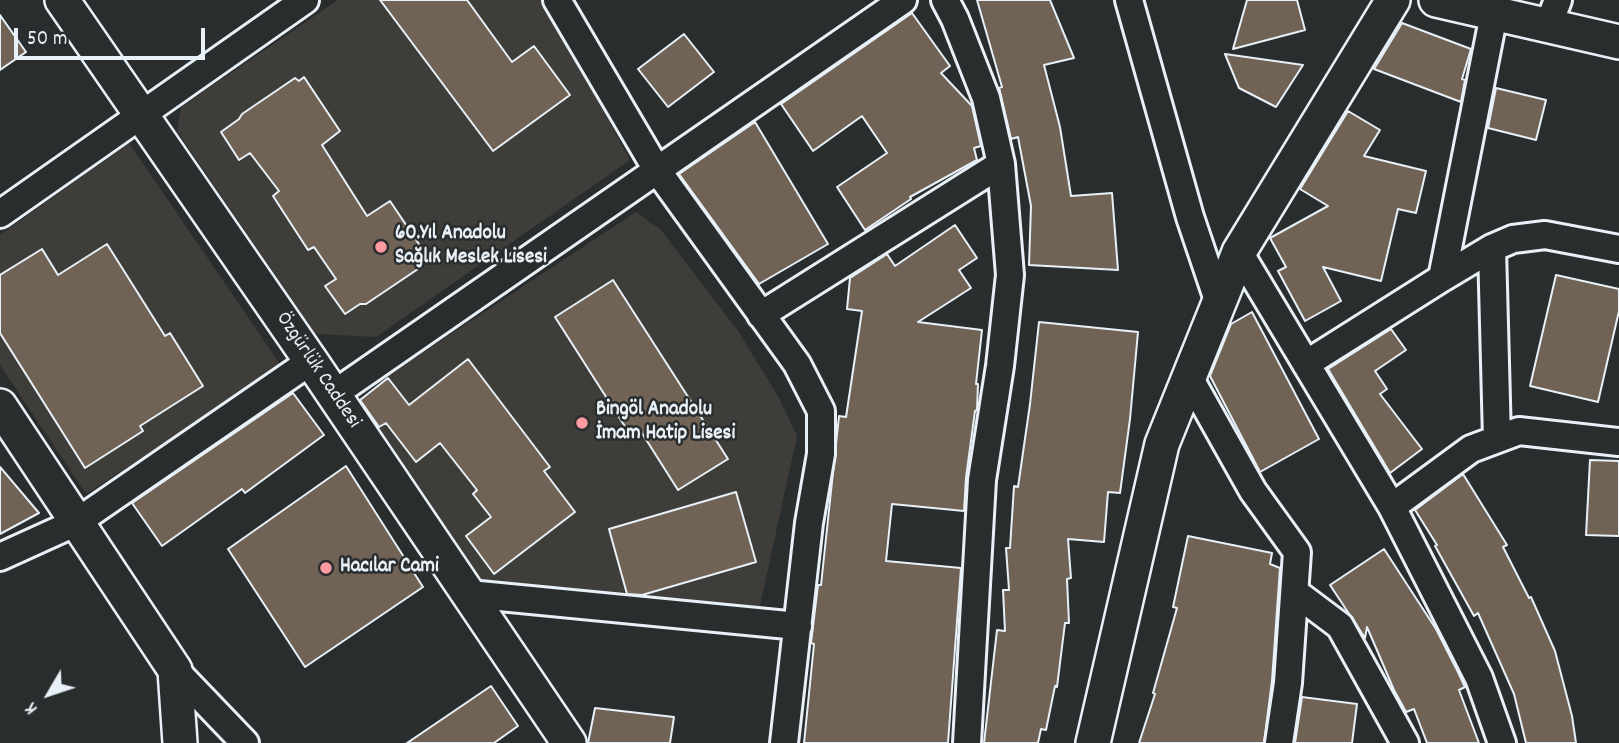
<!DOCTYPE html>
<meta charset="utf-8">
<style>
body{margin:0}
#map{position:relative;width:1619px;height:743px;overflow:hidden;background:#2a2d2e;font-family:Dekko,sans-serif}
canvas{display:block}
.north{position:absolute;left:14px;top:659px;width:70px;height:70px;-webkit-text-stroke:5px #2a2d2e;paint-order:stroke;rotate:231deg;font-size:19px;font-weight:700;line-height:28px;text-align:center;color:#e8f1f8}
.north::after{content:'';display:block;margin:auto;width:24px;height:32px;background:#e8f1f8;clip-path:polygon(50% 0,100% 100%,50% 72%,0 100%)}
.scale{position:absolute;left:14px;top:28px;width:191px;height:32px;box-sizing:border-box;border:4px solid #e8f1f8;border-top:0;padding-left:9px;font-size:21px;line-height:24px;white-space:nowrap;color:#e8f1f8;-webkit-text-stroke:5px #2a2d2e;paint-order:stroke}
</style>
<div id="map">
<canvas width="1619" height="743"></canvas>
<div class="north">K</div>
<div class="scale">50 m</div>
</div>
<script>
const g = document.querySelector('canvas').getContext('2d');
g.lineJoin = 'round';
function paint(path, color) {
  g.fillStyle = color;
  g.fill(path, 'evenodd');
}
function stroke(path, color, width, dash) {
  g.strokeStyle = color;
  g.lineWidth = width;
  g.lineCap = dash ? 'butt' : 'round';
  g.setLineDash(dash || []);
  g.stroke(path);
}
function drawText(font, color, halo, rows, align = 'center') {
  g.font = font + ' Dekko,sans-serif';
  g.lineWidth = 5;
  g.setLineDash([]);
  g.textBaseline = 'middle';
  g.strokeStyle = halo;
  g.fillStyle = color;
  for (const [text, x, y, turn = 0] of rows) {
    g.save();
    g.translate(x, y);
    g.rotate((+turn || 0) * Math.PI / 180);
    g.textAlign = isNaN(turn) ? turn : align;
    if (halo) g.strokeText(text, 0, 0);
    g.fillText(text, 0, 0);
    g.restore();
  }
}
const built = new Path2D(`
 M338,0H543L630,160L376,337L315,334L177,131L181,107Z
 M129,143L282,367L86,494L0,365V235Z
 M636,212L661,230L738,331L778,396L797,436L759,610L475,586L365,409L378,382Z`);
const building = new Path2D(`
 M380,0H467L512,62L534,46L570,95L493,151Z
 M977,0H1050L1074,58L1044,65L1060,127L1071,196L1112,193L1118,270L1029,265L1031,206L1018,137L1011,139L999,88L1002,87Z
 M1247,0H1297L1305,30L1233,49Z
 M912,13L950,66L941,73L972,106L981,146L974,148L977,160L910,197L911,199L865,230L837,187L887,153L862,116L813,151L781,104Z
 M0,15L26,52L0,70Z
 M1402,23L1471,49L1462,79L1465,80L1461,102L1374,69Z
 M684,34L714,72L668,107L638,69Z
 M1225,54L1303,65L1276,107L1239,88Z
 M304,77L340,131L322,145L367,216L390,201L427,256L418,261V269L366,304H360L345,314L325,286L336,279L314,247L308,250L273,196L279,191L250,153L239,160L221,132L239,119L242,114L295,78L299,81Z
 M1496,88L1546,100L1536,140L1488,128Z
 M1348,111L1380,130L1364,156L1426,171L1416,213L1398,209L1381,281L1323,267L1341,301L1305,321L1278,271L1286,267L1270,238L1328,206L1300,189Z
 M755,122L828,244L759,284L679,174Z
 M955,225L977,258L959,270L971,288L918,322L982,330L976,384H978L977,410L975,411L966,478L964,511L892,504L886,561L961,568L948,743H804L814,644L811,643L818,585H821L839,416L846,417L862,311L847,309L850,278L887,254L895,266Z
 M107,244L165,336L170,333L203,386L140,426L143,431L85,468L0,333V275L42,249L58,275Z
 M1556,275L1619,289V311L1598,402L1530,386Z
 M613,280L728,459L678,490L640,430L631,436L555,317Z
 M1252,312L1319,439L1260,472L1210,376L1231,324Z
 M1039,322L1138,332L1130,419L1120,493L1108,492L1104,542L1068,539L1071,578L1067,579L1069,623H1065L1057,687L1055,686L1046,730L1041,729L1038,743H984L997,630L1005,631L1003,590H1009L1006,548H1010L1014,486L1018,487L1030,404Z
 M1391,329L1406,350L1375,371L1387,389L1380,394L1422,449L1390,473L1328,369Z
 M468,359L550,467L544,471L575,512L494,574L466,536L491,517L473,494L477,490L440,443L416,462L386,423L379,427L360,400L388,378L409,405Z
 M293,393L324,435L245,493L242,489L162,546L132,503Z
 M1590,460L1619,461V536L1586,535Z
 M346,466L423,587L305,667L228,549Z
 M0,467L39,513L0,534Z
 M1463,474L1507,545L1503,547L1529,598L1531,597L1555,651L1572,716L1576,743H1526L1514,694L1478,613L1474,616L1435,546L1437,545L1415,510Z
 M736,492L756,562L642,595L627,594L609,529Z
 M1188,536L1272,553L1270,564L1280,568L1272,681L1264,743H1139L1155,694L1153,693L1177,608L1173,607Z
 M1384,549L1436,629L1457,670L1465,687L1459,690L1479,743H1427L1414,709L1406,712L1394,690L1367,627L1365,638L1330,585Z
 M491,686L518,726L494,743H407Z
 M1302,697L1357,704L1352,743H1295Z
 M595,708L674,717L670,743H588Z`);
const minor = new Path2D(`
 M557,0L657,170L797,364L821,411V454L809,523L784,743
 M945,0L955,19L986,98L1001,164L1010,275L1000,366L982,480L967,743
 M1129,0L1190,217L1219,303
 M1548,26L1558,0
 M0,214L305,0
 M1492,248L1497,439
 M1239,252L1392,507L1479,678L1502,743
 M1442,278L1494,14
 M761,315L1001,164
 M1306,364L1442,278L1492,248L1513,239L1545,235L1619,249
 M1189,377L1253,491L1297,552L1288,683L1279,743
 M334,394L903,0
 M1392,507L1471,449L1519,431L1619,442
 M0,557L77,522L311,361
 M1296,593L1340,626L1405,743
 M469,594L798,626
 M175,670L245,743`);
const tertiary = new Path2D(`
 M62,0L311,361L569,743
 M1436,0L1619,42
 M0,406L175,670L180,743
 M1093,743L1162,444L1229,278L1239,252L1393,0`);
const markers = [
 [381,247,7,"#ff9aa2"],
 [582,423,7,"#ff9aa2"],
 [326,568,7,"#ff9aa2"]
];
const poiNames = [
 ["60.Yıl Anadolu",395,235],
 ["Sağlık Meslek Lisesi",395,259],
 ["Bingöl Anadolu",596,411],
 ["İmam Hatip Lisesi",596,435],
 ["Hacılar Cami",340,568]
];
const streetNames = [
 ["Özgürlük Caddesi",317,371,56]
];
paint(built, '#3f3d3a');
paint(building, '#706356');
stroke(building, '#e8f1f8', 2);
stroke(minor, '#e8f1f8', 32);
stroke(tertiary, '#e8f1f8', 38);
stroke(minor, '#2a2d2e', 26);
stroke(tertiary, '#2a2d2e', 33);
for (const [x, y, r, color] of markers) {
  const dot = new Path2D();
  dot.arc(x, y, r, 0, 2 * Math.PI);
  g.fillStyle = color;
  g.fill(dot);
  stroke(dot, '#2a2d2e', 2.5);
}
drawText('bold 21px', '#e8f1f8', '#2a2d2e', poiNames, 'left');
drawText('21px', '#e8f1f8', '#2a2d2e', streetNames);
</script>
